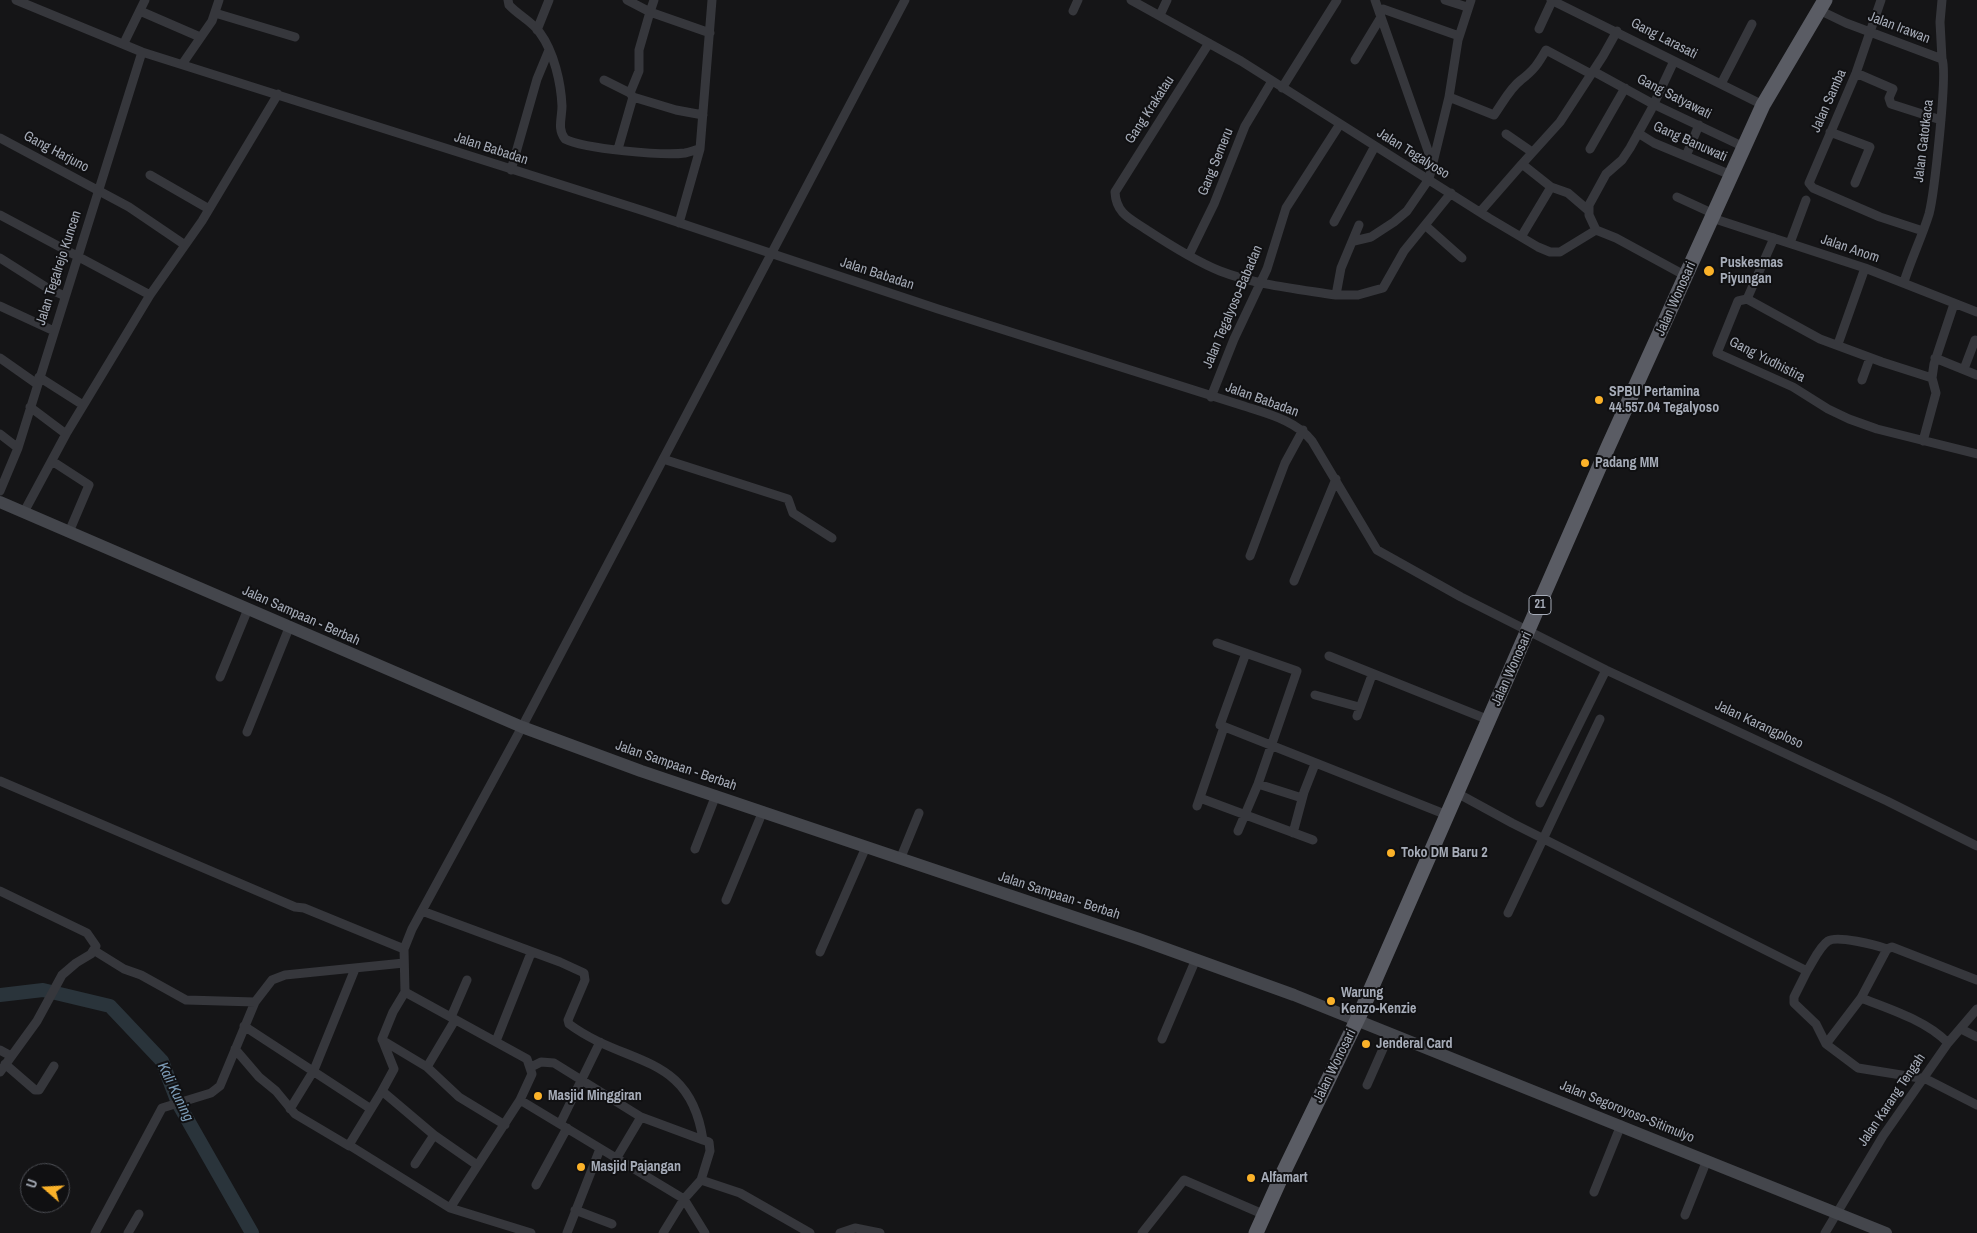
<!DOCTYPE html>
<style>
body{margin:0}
#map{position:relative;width:1977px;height:1233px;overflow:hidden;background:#151517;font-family:"Archivo Narrow",sans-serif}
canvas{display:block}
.north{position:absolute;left:20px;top:1163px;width:50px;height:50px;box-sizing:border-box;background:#101012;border:1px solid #4c4e54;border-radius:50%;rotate:289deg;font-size:14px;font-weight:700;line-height:20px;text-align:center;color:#a6acb8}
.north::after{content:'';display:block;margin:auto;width:18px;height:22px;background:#fbb229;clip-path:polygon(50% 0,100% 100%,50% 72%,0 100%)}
</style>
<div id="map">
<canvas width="1977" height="1233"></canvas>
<div class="north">U</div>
</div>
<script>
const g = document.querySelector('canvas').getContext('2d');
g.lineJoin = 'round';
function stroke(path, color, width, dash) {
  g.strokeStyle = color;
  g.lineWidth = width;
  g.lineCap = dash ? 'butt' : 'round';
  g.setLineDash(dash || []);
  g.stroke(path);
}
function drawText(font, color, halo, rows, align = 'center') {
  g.font = font + ' "Archivo Narrow",sans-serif';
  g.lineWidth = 4;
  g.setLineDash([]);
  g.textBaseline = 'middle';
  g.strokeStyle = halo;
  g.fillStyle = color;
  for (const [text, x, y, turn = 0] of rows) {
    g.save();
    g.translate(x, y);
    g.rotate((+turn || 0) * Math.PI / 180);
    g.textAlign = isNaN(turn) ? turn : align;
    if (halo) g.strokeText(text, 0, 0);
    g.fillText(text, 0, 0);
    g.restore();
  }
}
const river = new Path2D(`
 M0,995L43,990L110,1006L162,1061L178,1103L252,1233`);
const minor = new Path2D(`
 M16,0L142,52L644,211L938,309L1244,406C1268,414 1295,420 1312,441L1377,550L1461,597L1606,670L1887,801L1977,846
 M508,0L509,5C518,15 533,22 540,33C554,52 561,83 562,106C562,118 557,129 565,139C584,149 664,156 685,153C690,152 695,150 700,149
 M627,0L650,12L654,0
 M1131,0L1241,61L1489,218L1538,247L1550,252H1560L1596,230L1616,238L1686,276
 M1375,0L1432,162
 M1445,0L1467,7
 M1551,0L1763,105
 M1881,0L1856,73L1809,183L1813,188L1880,217L1923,231
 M1383,9L1459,36
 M1819,10L1846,23L1942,59
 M140,11L200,37
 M1073,11L1078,0
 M215,13L295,37
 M1160,15L1167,0
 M1539,29L1552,1
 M537,30L549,0
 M124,43L145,0
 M1209,43L1115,192C1116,214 1131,219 1147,230C1170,245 1195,261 1220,271C1256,285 1298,289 1336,295
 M1355,60L1381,17
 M183,63L212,21L219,0
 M1593,71L1653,104L1744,147
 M1856,73L1893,89L1889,98L1891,104L1941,120
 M604,80L630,93L633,97L676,110L703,115
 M1721,84L1752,24
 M1282,88L1337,0
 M630,93L639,71V50L650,12L710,33
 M1449,97L1494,115C1502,104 1510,88 1521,80C1534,70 1538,64 1546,50L1591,74
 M1830,132L1870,147L1855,183
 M1638,133L1654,143L1731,175
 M1506,134L1532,152
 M0,138L129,207L185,245
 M618,149L633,97
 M1590,149L1625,88
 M1686,156L1699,125
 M1522,164L1560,122L1603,56L1617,31
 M511,170L537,79L549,50
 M150,175L209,209
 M1677,197L1714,214
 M1480,212L1522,164L1551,187L1568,193L1589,211
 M0,215L150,295
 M1712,218L1865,268L1977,312
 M1334,222L1375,146
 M679,223L700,149L712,0
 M1359,225L1341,268L1336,295H1358L1383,288L1404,251L1451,193
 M1426,226L1462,258
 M1596,230L1589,215V205L1606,174L1622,160L1630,148L1651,110L1674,61
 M1521,237L1551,187
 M1774,238L1747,299L1738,301L1717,353L1793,387L1828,409L1849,419L1877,429L1977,454
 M1354,241L1371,237L1394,222L1407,211L1429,179L1449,97L1458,40L1471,0
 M1790,243L1806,200
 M1189,255L1214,204L1245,126L1272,81
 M0,258L49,289L65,296
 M1904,282C1911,259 1922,237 1929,214C1934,195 1948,72 1942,59L1940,22L1942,0
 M1747,299L1820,339L1882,362L1932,378
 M0,306L54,331
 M1838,344L1865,268
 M0,358L37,384
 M1935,358L1977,375
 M1964,369L1975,340
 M39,377L83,405
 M1862,380L1870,358
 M1211,397L1234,339L1267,269L1286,208L1340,124
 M30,407L66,434
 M0,434L18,448
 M1923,441L1936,393L1932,378L1934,364L1954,304
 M663,459L788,499L793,513L832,538
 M52,461L89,485L69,532
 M0,491L18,448L142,52
 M24,512L66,434L150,295L202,221L278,94
 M1250,556L1285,463L1303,430
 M1294,581L1336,479
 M1217,643L1297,671L1258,784L1238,831
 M1246,653L1220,725L1447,815
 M1329,656L1489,720
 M220,677L248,609
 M1315,695L1359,707
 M1357,716L1372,675
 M247,732L289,628
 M0,781L295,907L304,908L404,949
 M1258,784L1302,798
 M1457,793L1512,823L1807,971L1794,997V1003L1816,1024L1826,1044L1858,1068L1926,1079L1977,1105
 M1200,798L1313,840
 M1540,803L1606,670
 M1197,806L1224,727
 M1293,833L1304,792L1315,764
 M695,849L716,795
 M901,857L919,813
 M0,891L87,933L96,946L91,954L76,963L62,975L37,1021L0,1072
 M726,900L763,811
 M422,911L560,962L584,973L585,980L568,1020L569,1024C627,1067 690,1052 703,1140L709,1142L710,1151L701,1180L684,1199L663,1233
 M1508,913L1600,719
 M95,951L124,969L141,975L186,1000L255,1002L272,980L285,975L404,963
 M820,952L866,847
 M1807,971C1813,962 1819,947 1828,941C1837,935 1876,945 1887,949L1892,947L1977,980
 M405,992L404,949L412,929L522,727L905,0
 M1861,998C1890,1009 1927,1021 1948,1043
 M451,1017L467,980
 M455,1020L427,1067L459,1097L505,1125
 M244,1026L371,1109
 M1961,1029L1977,1037
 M1162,1039L1196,959
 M382,1040L427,1067
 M496,1041L531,953
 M1826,1044L1861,998L1887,949
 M235,1049L259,1077L276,1091L295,1114L349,1146
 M0,1050L11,1056
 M5,1064L35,1090H39L54,1066
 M531,1067L541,1062L554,1063L641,1117L703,1140
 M1367,1085L1390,1033
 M382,1091L394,1069L382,1039L393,1012L405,992L527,1059L532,1074L520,1100L684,1199L705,1233
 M290,1109L314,1070L355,969
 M560,1124L600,1042
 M616,1159L641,1117
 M415,1164L434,1135
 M477,1165L434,1135L382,1091L349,1145L450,1208L531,1233
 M701,1180L740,1193L810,1233
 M536,1185L567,1128
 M1594,1192L1621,1125
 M450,1208L520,1100
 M575,1210L612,1224
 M1685,1215L1707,1160
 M95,1233L162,1108L211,1093L220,1086L255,1002
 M128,1233L139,1214
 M567,1233L600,1149
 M840,1233L855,1228L880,1233
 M1142,1233L1184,1180L1265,1215
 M1825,1233L1883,1136L1948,1043L1977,1009`);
const secondary = new Path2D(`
 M0,502L522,727L641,771L1139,939L1294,995L1886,1233`);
const trunk = new Path2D(`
 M1256,1233L1283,1173L1360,1014L1608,447L1763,105L1825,0`);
const markers = [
 [1709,271,6,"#fbb229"],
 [1599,400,5,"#fbb229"],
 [1585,463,5,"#fbb229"],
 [1391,853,5,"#fbb229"],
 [1331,1001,5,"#fbb229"],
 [1366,1044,5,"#fbb229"],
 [538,1096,5,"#fbb229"],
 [581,1167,5,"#fbb229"],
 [1251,1178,5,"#fbb229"]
];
const shields = [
 [1540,605,22]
];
const shieldNames = [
 ["21",1540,605]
];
const streetNames = [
 ["Jalan Irawan",1899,28,21],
 ["Gang Larasati",1664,39,27],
 ["Gang Satyawati",1674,97,27],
 ["Jalan Samba",1829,101,-66],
 ["Gang Krakatau",1150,110,-57],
 ["Jalan Gatotkaca",1924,141,-83],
 ["Gang Banuwati",1690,142,24],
 ["Jalan Babadan",491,149,18],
 ["Gang Harjuno",56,152,28],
 ["Jalan Tegalyoso",1413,154,32],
 ["Gang Semeru",1216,162,-68],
 ["Jalan Anom",1850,249,19],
 ["Jalan Tegalrejo Kuncen",59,268,-72],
 ["Jalan Babadan",877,274,18],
 ["Jalan Wonosari",1676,299,-66],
 ["Jalan Tegalyoso-Babadan",1233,307,-67],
 ["Gang Yudhistira",1767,360,27],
 ["Jalan Babadan",1262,400,20],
 ["Jalan Sampaan - Berbah",301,616,24],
 ["Jalan Wonosari",1512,669,-66],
 ["Jalan Karangploso",1759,725,25],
 ["Jalan Sampaan - Berbah",676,766,19],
 ["Jalan Sampaan - Berbah",1059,896,18],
 ["Jalan Wonosari",1335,1066,-64],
 ["Jalan Karang Tengah",1892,1100,-56],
 ["Jalan Segoroyoso-Sitimulyo",1627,1112,22]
];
const poiNames = [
 ["Puskesmas",1720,263],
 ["Piyungan",1720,279],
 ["SPBU Pertamina",1609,392],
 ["44.557.04 Tegalyoso",1609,408],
 ["Padang MM",1595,463],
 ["Toko DM Baru 2",1401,853],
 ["Warung",1341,993],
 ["Kenzo-Kenzie",1341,1009],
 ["Jenderal Card",1376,1044],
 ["Masjid Minggiran",548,1096],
 ["Masjid Pajangan",591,1167],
 ["Alfamart",1261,1178]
];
const waterNames = [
 ["Kali Kuning",175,1092,64]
];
stroke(river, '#2a343b', 14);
stroke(minor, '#36373c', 9);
stroke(secondary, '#44464c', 12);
stroke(trunk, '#5a5c64', 15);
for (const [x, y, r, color] of markers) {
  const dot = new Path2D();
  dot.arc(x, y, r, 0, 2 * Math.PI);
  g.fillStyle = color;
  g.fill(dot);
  stroke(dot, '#101012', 2);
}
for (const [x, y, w] of shields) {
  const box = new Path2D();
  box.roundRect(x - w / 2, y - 9.5, w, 19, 4);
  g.fillStyle = '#101012';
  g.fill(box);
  stroke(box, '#a6acb8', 1);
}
drawText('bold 12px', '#a6acb8', null, shieldNames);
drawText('14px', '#a6acb8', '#101012', streetNames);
drawText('bold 14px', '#a6acb8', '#101012', poiNames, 'left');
drawText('italic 15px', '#7b9ab5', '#101012', waterNames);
</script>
